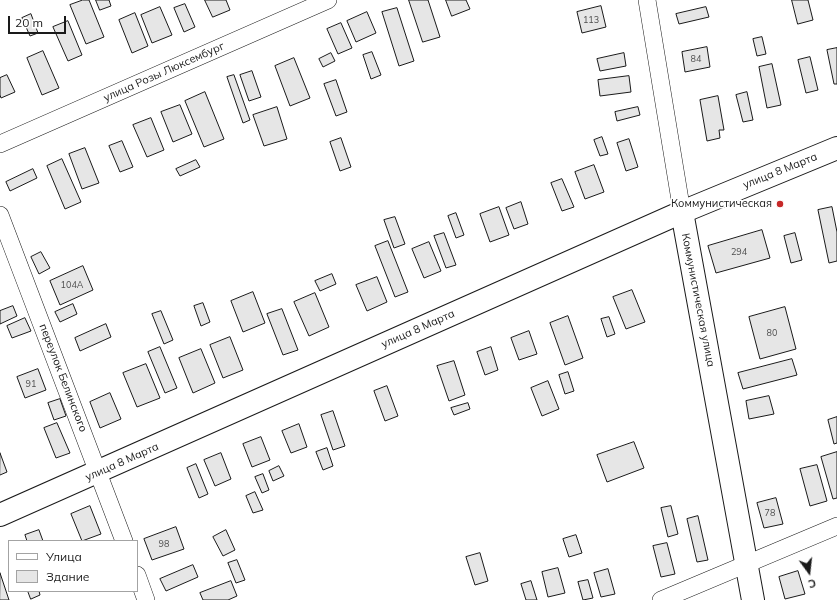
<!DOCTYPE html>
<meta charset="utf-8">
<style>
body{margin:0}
#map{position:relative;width:837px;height:600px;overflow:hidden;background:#fff;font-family:Mulish,sans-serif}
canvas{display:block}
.legend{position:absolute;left:8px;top:540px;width:130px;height:52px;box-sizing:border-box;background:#fff;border:1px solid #a3a3a3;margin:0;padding:5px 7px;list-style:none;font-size:12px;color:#1a1a1a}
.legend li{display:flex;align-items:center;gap:8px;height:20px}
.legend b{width:20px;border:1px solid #a3a3a3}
.north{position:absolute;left:789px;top:552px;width:40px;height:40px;-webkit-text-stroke:3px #fff;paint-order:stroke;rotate:165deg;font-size:11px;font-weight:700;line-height:16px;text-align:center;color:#1a1a1a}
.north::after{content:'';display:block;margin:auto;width:14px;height:18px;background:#1a1a1a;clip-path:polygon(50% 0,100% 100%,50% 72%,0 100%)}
.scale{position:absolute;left:8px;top:16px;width:58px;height:18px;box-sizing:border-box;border:2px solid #1a1a1a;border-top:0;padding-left:5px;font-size:12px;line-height:14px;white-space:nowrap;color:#1a1a1a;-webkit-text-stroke:3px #fff;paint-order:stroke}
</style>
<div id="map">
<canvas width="837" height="600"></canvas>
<ul class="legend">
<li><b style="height:5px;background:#fff"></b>Улица</li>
<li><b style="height:11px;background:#e6e6e6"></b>Здание</li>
</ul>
<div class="north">С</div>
<div class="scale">20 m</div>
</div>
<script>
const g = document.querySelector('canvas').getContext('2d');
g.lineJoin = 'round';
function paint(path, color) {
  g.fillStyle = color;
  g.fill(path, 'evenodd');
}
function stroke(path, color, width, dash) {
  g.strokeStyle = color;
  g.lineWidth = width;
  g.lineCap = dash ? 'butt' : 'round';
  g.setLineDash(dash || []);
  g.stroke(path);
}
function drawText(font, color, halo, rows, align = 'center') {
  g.font = font + ' Mulish,sans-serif';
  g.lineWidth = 3;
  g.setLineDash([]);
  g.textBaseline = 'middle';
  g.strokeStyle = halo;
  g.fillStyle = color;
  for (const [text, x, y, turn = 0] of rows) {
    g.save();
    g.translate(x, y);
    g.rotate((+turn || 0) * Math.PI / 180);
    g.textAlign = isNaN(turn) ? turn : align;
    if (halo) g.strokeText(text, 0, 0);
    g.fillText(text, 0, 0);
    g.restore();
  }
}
const building = new Path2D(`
 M83,0H89L104,37L86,44L70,5Z
 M96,0H109L111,6L100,10Z
 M205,0H226L230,10L213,17Z
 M409,0H428L440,37L423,42Z
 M446,0H466L470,9L452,16Z
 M792,0H808L813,20L798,24Z
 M185,4L195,27L184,32L174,8Z
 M601,6L606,27L582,33L577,12Z
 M160,7L172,35L152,43L141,15Z
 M706,7L709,17L679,24L676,14Z
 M397,8L414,61L399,66L382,12Z
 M367,12L376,33L356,42L347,21Z
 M135,13L148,46L132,53L119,20Z
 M31,14L38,33L30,36L22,18Z
 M68,21L82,55L68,61L53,27Z
 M341,23L352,48L338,54L327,29Z
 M762,37L766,54L757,56L753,39Z
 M707,47L710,67L685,72L682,52Z
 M837,48V84H834L827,50Z
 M43,51L59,88L42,95L27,58Z
 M372,52L381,75L371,79L363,55Z
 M331,53L335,61L323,67L319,59Z
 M624,53L626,66L600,71L597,59Z
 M810,57L818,90L806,93L798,60Z
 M294,58L310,98L290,106L275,66Z
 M772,64L781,105L767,108L759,67Z
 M252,71L261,97L249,101L240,75Z
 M7,75L15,92L1,98L0,95V78Z
 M234,75L250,120L243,123L227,77Z
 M629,76L631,92L600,96L598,80Z
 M336,80L347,112L336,116L324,84Z
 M205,92L224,139L204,147L185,101Z
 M747,92L753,120L743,122L736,95Z
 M718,96L724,130H719L720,138L707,141L700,100Z
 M180,105L192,134L173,142L161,112Z
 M277,107L287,139L264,146L253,115Z
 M638,107L640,115L617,121L615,112Z
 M151,118L164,150L147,157L133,125Z
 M602,137L608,154L600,156L594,140Z
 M341,138L351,167L340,171L330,142Z
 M629,139L638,167L626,171L617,143Z
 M122,141L133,167L120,172L109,146Z
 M85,148L99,183L82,189L69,154Z
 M62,159L81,202L65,209L47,166Z
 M196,160L200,167L180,176L176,169Z
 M594,165L604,192L585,199L575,172Z
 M33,169L37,178L10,191L6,182Z
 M562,179L574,207L562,211L551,183Z
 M521,202L528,224L514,229L506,208Z
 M499,207L509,235L490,242L480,214Z
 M832,207L837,232V261L829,263L818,210Z
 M456,213L464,235L456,238L448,216Z
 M395,217L405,244L394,248L384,220Z
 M762,230L770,258L716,273L708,246Z
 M444,233L456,265L446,268L434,236Z
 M795,233L802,260L791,263L784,236Z
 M388,241L408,292L395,297L375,246Z
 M429,242L441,271L424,278L412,249Z
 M41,252L50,268L39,274L31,257Z
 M83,266L93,290L60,305L50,281Z
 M332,274L336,284L320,291L315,281Z
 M377,277L387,302L367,311L356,285Z
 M632,290L645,322L626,329L613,297Z
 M253,292L265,323L243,332L231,301Z
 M315,293L329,327L309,336L294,302Z
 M203,303L210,322L201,326L194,306Z
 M73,304L77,314L60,322L55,312Z
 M13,306L17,316L0,324V311Z
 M785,307L796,349L760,359L749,317Z
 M282,309L298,350L283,355L267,314Z
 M161,311L173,340L164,344L152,314Z
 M568,316L583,358L565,365L550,323Z
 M609,317L615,334L607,337L601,319Z
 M25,318L31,331L12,338L7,326Z
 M106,324L111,337L80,351L75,338Z
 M529,331L537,354L519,360L511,338Z
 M230,337L243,370L223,378L210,345Z
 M160,347L177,388L165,393L148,352Z
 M491,347L498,370L485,375L477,352Z
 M201,349L215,383L193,393L179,358Z
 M792,359L797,375L743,389L738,373Z
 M454,361L465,395L449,401L437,366Z
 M146,364L160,398L137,407L123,373Z
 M38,369L46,390L25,398L17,377Z
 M568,372L574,391L565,394L559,375Z
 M548,381L559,409L542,416L531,388Z
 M387,386L398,416L385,421L374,391Z
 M110,393L121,419L100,428L90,402Z
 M769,396L774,414L749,419L746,401Z
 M60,399L66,416L54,420L48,403Z
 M468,403L470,409L454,415L451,408Z
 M333,411L345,446L333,450L321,415Z
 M837,417V443L834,444L828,420Z
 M57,423L70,453L56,458L44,428Z
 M299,424L307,447L291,453L282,431Z
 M261,437L270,460L252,467L243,444Z
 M634,442L644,468L607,482L597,455Z
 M327,448L333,466L323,470L316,452Z
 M837,452V498L833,499L821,457Z
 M0,453L7,472L0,475Z
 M221,453L231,479L215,486L204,460Z
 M196,464L208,494L199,498L187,468Z
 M817,465L827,501L810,506L800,469Z
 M279,466L284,476L273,481L269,471Z
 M263,474L269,490L262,493L255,477Z
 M255,492L263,510L253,513L246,496Z
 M776,498L783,524L764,528L757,503Z
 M90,506L101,534L82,541L71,514Z
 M671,506L678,534L668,537L661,508Z
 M698,516L708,560L697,562L687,519Z
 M176,527L184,549L152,560L144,539Z
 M39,530L43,541H27L25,535Z
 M226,530L235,550L223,556L213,537Z
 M576,535L582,553L569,557L563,539Z
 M667,543L675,574L661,577L653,546Z
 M480,553L488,581L475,585L466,557Z
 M237,560L245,580L236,583L228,563Z
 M193,565L198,577L166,591L160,579Z
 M558,568L565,593L548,597L542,572Z
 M608,569L615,594L601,597L594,573Z
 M798,571L805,594L785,599L779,577Z
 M0,573L9,600H0Z
 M588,580L593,598L583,600L578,582Z
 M231,581L237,596L228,600H203L200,593Z
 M531,581L537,600H526L521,584Z
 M28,591H39L40,595L31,599Z`);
const minor = new Path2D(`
 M647,0L682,212
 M0,144L328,0
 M0,215L124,541
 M137,575L146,600
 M661,600L837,526`);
const tertiary = new Path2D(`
 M682,212L753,600`);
const secondary = new Path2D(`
 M0,515L682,212L837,148`);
const markers = [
 [780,204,4,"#c62828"]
];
const numberNames = [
 ["113",591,20],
 ["84",696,59],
 ["294",739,252],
 ["104А",72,285],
 ["80",772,333],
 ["91",31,384],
 ["78",770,513],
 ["98",164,544]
];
const streetNames = [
 ["улица Розы Люксембург",164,72,-24],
 ["улица 8 Марта",780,171,-22],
 ["Коммунистическая улица",698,300,79],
 ["улица 8 Марта",418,329,-24],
 ["переулок Белинского",63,378,69],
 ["улица 8 Марта",122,462,-24]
];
const poiNames = [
 ["Коммунистическая",772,204]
];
paint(building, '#e6e6e6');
stroke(building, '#1a1a1a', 1);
stroke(minor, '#1a1a1a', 18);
stroke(tertiary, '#1a1a1a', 24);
stroke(secondary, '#1a1a1a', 24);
stroke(minor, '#fff', 17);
stroke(tertiary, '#fff', 22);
stroke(secondary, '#fff', 22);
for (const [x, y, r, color] of markers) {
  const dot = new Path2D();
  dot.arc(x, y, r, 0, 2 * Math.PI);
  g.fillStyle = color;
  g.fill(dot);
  stroke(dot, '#fff', 1.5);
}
drawText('9px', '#4d4d4d', null, numberNames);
drawText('11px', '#1a1a1a', '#fff', streetNames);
drawText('11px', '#1a1a1a', '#fff', poiNames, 'right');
</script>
